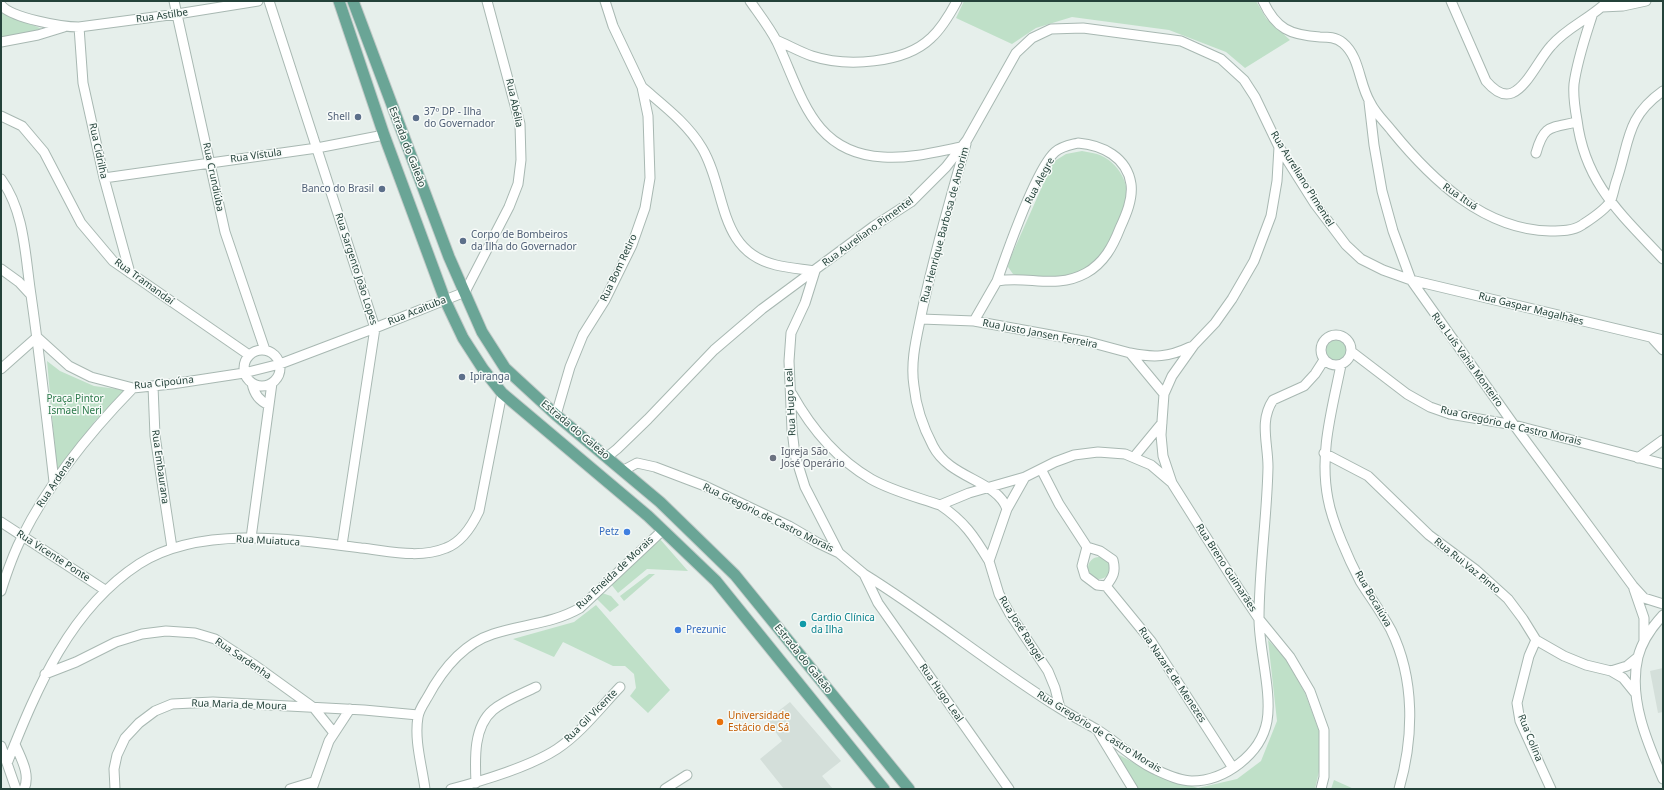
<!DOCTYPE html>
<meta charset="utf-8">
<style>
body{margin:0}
#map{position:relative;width:1664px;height:790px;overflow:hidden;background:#e6efeb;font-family:"Noto Sans",sans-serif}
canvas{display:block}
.frame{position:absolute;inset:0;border:2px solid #24423a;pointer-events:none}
</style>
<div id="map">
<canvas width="1664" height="790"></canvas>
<div class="frame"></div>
</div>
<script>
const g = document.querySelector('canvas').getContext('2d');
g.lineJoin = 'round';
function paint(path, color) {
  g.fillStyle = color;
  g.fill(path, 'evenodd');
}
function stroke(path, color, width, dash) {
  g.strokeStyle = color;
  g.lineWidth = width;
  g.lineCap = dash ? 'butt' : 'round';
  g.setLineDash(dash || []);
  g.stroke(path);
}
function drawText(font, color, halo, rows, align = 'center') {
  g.font = font + ' "Noto Sans",sans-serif';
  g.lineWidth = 3;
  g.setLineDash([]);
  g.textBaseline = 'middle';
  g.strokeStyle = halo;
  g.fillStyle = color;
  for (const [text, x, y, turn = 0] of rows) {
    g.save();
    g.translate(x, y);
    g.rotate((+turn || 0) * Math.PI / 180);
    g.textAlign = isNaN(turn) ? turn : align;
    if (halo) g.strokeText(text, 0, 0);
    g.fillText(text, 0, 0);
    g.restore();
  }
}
const built = new Path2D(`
 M1663,668V712L1658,713L1650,671Z
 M790,702L841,761L822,776L833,789H784L760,759L782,741L767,720Z`);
const green = new Path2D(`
 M964,1H1256L1266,18L1290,40L1245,68L1226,52L1169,30L1072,17L1036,28L1012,44L956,18Z
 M1,12L47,31L1,40Z
 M1082,151C1087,152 1093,153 1097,154C1119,161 1133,187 1125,209C1123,214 1120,220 1117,225C1112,236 1108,249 1099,258C1079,279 1040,284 1013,274L1008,267L1009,261L1053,162L1066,154Z
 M1326 351a11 11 0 1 1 22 0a11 11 0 1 1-22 0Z
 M47,361L60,371L94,386L125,390L95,421L57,471Z
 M659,538L688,571L647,569L618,593L610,583Z
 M1088 568a11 11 0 1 1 22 0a11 11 0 1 1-22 0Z
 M649,574H655L624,601L620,596Z
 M599,592L611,596L619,605L610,612L595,597Z
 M596,605L670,690L648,713L630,696L636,688L634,674L625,666H613L563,642L554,657L513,639L574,622Z
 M1268,640L1284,656L1305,693L1319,731L1320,767L1315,789H1138L1110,750L1157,775L1198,788L1237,779L1261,761L1277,721Z
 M1334,780L1354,789H1331Z`);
const minor = new Path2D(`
 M174,1L225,232L265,350
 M269,1L375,328L342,545
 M750,1C759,14 770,28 777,42C802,95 812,153 883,157C909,159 936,152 961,147
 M1263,1C1276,29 1290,35 1320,37C1328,37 1336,37 1343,43C1360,57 1359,84 1370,102C1375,113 1385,122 1392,131C1431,179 1484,230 1550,231C1561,231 1573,231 1582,225C1591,219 1604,211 1610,202C1613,196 1614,188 1616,182C1630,142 1625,118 1663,91
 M1451,1L1486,81C1492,88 1502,97 1512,93C1527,87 1539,59 1551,46C1567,27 1590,19 1608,1
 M1,5C11,18 62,27 79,27L177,14L258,1
 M1602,7L1623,6L1646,1
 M1592,16C1585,38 1577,61 1574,84C1573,96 1575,109 1577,120C1585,184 1622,215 1663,259
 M79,27L83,83L104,178L130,273
 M776,40C788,45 800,52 812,56C846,67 904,64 931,38C942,28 950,14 957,1
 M1,42L38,35L64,27
 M642,87C664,106 687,123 702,148C727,190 717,251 776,265C788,268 802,269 815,271L805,303L791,333L789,361L792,430L795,455L805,487L839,553
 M1369,102L1374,145L1382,191L1393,231L1411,280L1514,425L1633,586L1644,598L1663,604
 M1,116L22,126L44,152L81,223L113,261L249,355
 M1078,143C1102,145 1127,157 1131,184C1133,199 1126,215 1120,228C1113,246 1104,263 1086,273C1055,290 1028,275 997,281C1006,255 1036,169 1055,152C1062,146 1070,145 1078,143Z
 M966,144C950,199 934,255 922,311C917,336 910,361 914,386C916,407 923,427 933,446C950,479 997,480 1007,509
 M1279,147L1277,181L1271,216L1254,261L1232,299L1215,323L1194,345L1172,376L1164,394L1161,435L1163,456L1172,483L1237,586L1259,619L1290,657L1310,691L1324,730V777L1321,789
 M1536,153C1544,124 1551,128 1577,122
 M104,178L317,148L384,135
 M1,179C25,212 25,256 31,295C40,358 47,420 54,482
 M1,269L19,282L31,295
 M921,319L974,321L1089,342L1130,353L1164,394
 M974,321L997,281
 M1321 350a15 15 0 1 1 30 0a15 15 0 1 1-30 0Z
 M37,337L69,366L91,377L133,388L172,384L244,373L280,364L375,328L465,292L509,207L518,184L521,160L520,124L487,1
 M1652,338L1663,350
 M244 368a18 18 0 1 1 36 0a18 18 0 1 1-36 0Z
 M1352,352L1407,394L1430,407L1450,414L1514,425L1663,464
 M1130,353C1154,358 1169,357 1190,347
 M1341,365C1332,410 1319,453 1328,499C1332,522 1349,560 1360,581C1370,597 1382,613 1391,630C1415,679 1414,737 1399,789
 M1,369L37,337
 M252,383C254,394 259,401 269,405
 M153,386L155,436L172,548
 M792,394C811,428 837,459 871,479C892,491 917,497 940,505L969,493L1025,477
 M556,415L570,367L583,335L605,300L632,245L645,208L650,178L648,116L642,87L613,26L605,1
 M1324,453L1368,476L1429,535L1476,570L1508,599L1523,619L1536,640L1564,656L1586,665L1611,671L1623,678L1636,694
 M607,457L617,449L648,419L714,350L762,309L874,226L911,202L946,167L967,140L1016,53L1032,38L1051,29L1083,28L1181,41L1221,59L1244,80L1255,97L1279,147L1315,204L1346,245L1361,259L1383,270L1411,280L1663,340
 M1134,457L1162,423
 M1638,458L1663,440
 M1041,469L1059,504L1087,547L1100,551L1113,560C1116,572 1113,577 1106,586
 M624,470L637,463L655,467L705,486L789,526L818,543L839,553L864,574C932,616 993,667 1061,709C1072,716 1084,722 1096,729C1116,741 1133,759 1154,769C1165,774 1179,781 1192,781C1225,781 1261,754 1267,721C1272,692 1259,649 1259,619C1259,568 1267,518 1268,467C1268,443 1259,421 1273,400L1304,386L1315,374L1324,360
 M940,505C964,521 974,536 989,561
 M1,522L105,590
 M251,538L272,383
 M1087,547L1082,566L1085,576L1097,585L1106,586L1151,641L1233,768
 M864,574L878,603L1009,789
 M1634,589L1644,618V640
 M1,591C7,572 13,554 22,537C50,481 90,432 133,388
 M1663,615C1652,627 1642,641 1638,657C1628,698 1647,742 1663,779
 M1536,640L1529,656L1517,703L1520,721L1551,789
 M1611,671L1627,666L1638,657
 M45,674L76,662L116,642L142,634L166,631L195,633L215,639L253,664L314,708L334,733
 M1060,708L1055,688L1048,671L1010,614L999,594L989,561L1007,509L1025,477L1055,462L1074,455L1098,452L1125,454L1151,465L1171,482
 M1099,733L1133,789
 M15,744C20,757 31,774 24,789
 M1,746L16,789
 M8,761C37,688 70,609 139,564C200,525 293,539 361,548C389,551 419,559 446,548C462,542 472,526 479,511L502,393
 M476,783C475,760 473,727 493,710C505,700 522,694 536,687
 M115,789L114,769L117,755L125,738L139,723L155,711L172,704L213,702L364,710L418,715
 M290,789L313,782
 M312,789L329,741L350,709
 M425,789C422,766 414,740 418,717C419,710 424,703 427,698C442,670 462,644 493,634C523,624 552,624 580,608L663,530
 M451,789C482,781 531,766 557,749C581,733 600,708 620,687
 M665,789L687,775`);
const major = new Path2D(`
 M339,1L384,135L445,300L463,338L483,369L502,393L648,516L716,581L884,789
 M353,1L449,257L482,332L505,368L556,415L660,502L735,575L909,789`);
const markers = [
 [358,117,4,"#5c6f8a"],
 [416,118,4,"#5c6f8a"],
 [382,189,4,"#5c6f8a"],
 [463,241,4,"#5c6f8a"],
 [462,377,4,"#5c6f8a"],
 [773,458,4,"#6b7280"],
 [627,532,4,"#3f7fe0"],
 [803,624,4,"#0f9aa8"],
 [678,630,4,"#3f7fe0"],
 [720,722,4,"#e8710a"]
];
const streetNames = [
 ["Rua Astilbe",162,16,-8],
 ["Rua Abélia",514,103,78],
 ["Estrada do Galeão",407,147,69],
 ["Rua Cidrilha",98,151,78],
 ["Rua Vístula",256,156,-8],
 ["Rua Crundiúba",213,177,78],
 ["Rua Aureliano Pimentel",1302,179,58],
 ["Rua Alegre",1040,181,-62],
 ["Rua Ituá",1460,197,34],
 ["Rua Henrique Barbosa de Amorim",945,225,-75],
 ["Rua Aureliano Pimentel",868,232,-36],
 ["Rua Bom Retiro",619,268,-65],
 ["Rua Sargento João Lopes",356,269,72],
 ["Rua Tramandaí",144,282,36],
 ["Rua Gaspar Magalhães",1531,309,14],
 ["Rua Acaituba",417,311,-22],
 ["Rua Justo Jansen Ferreira",1040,334,11],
 ["Rua Luís Vahia Monteiro",1467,360,54],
 ["Rua Cipoúna",164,383,-6],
 ["Rua Hugo Leal",791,402,-93],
 ["Rua Gregório de Castro Morais",1511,426,13],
 ["Estrada do Galeão",575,430,40],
 ["Rua Embaurana",160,467,82],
 ["Rua Ardenas",56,482,-56],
 ["Rua Gregório de Castro Morais",768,518,26],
 ["Rua Muiatuca",268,541,3],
 ["Rua Vicente Ponte",53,556,33],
 ["Rua Rui Vaz Pinto",1467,566,39],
 ["Rua Breno Guimarães",1226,568,57],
 ["Rua Eneida de Morais",615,573,-43],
 ["Rua Bocaiúva",1373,599,60],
 ["Rua José Rangel",1021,629,58],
 ["Rua Sardenha",243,659,34],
 ["Estrada do Galeão",803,659,51],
 ["Rua Nazaré de Menezes",1172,675,56],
 ["Rua Hugo Leal",941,693,55],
 ["Rua Maria de Moura",239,705,2],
 ["Rua Gil Vicente",591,716,-45],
 ["Rua Gregório de Castro Morais",1099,732,32],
 ["Rua Colina",1530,738,68]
];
const serviceNames = [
 ["37º DP - Ilha",424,112],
 ["do Governador",424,124],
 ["Shell",350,117,"right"],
 ["Banco do Brasil",374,189,"right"],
 ["Corpo de Bombeiros",471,235],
 ["da Ilha do Governador",471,247],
 ["Ipiranga",470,377]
];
const parkNames = [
 ["Praça Pintor",75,399],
 ["Ismael Neri",75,411]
];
const worshipNames = [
 ["Igreja São",781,452],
 ["José Operário",781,464]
];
const shopNames = [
 ["Petz",619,532],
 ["Prezunic",686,630,"left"]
];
const cultureNames = [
 ["Cardio Clínica",811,618],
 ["da Ilha",811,630]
];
const foodNames = [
 ["Universidade",728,716],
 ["Estácio de Sá",728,728]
];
paint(built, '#d4dfda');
paint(green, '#bfe0c8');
stroke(minor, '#a8b8b2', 11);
stroke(major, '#c2cac8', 13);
stroke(minor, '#fff', 9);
stroke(major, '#6aa596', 11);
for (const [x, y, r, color] of markers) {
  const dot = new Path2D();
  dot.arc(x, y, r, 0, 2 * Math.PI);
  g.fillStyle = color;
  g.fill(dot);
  stroke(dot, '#f7fbf9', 1.5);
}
drawText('10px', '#24423a', '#f7fbf9', streetNames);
drawText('10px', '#4e5e75', '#f7fbf9', serviceNames, 'left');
drawText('10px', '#2d7a4b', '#f7fbf9', parkNames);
drawText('10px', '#5b616d', '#f7fbf9', worshipNames, 'left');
drawText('10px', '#366cbe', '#f7fbf9', shopNames, 'right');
drawText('10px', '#0d838f', '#f7fbf9', cultureNames, 'left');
drawText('10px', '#c56008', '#f7fbf9', foodNames, 'left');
</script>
